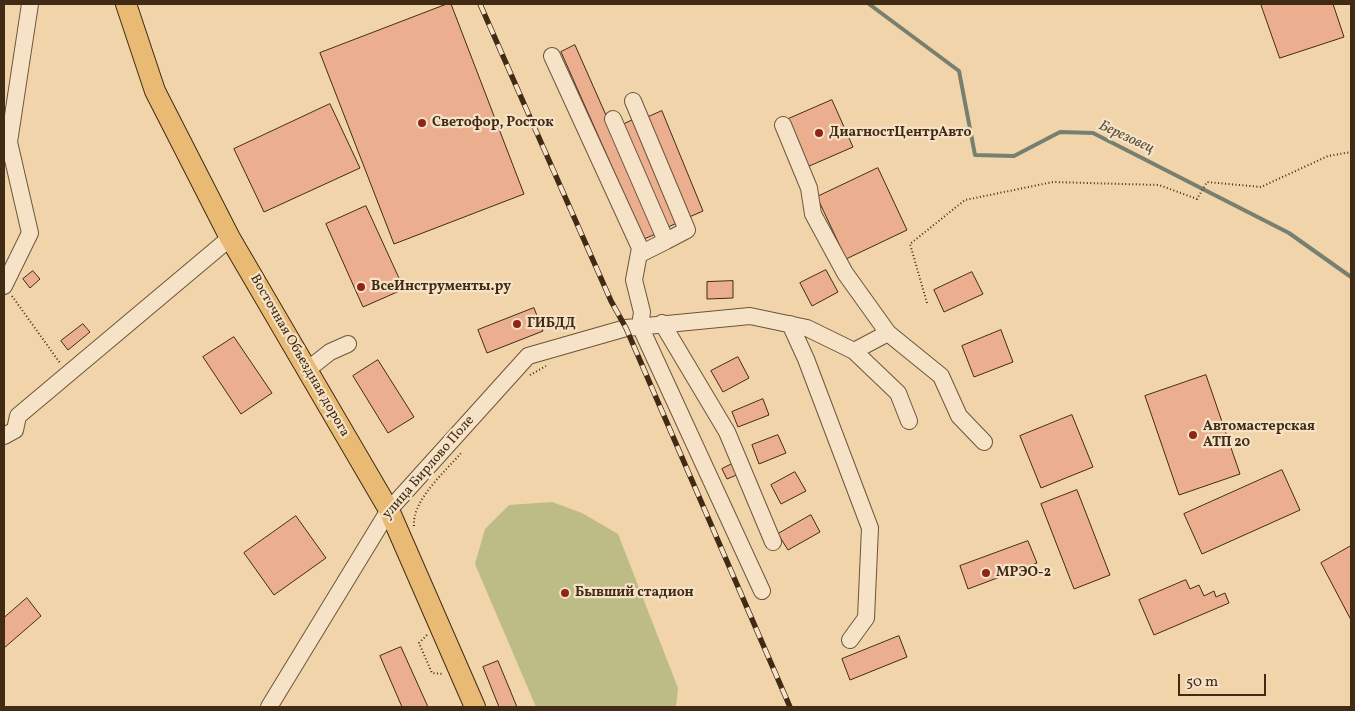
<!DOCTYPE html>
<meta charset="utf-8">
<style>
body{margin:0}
#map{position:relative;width:1355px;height:711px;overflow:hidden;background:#f1d4a9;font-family:Vollkorn,serif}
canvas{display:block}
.frame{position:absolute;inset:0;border:5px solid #412b15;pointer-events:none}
.scale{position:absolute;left:1178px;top:674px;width:88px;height:22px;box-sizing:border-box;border:2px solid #412b15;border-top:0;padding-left:6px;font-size:15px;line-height:18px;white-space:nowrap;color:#412b15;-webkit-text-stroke:4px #f6e3c7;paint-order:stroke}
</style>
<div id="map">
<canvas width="1355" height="711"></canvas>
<div class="frame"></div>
<div class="scale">50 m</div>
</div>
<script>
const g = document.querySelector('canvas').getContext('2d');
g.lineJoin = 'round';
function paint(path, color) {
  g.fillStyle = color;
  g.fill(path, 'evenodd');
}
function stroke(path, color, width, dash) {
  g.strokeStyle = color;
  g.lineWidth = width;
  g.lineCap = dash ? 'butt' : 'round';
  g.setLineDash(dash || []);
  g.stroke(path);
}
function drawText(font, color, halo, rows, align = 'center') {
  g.font = font + ' Vollkorn,serif';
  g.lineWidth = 4.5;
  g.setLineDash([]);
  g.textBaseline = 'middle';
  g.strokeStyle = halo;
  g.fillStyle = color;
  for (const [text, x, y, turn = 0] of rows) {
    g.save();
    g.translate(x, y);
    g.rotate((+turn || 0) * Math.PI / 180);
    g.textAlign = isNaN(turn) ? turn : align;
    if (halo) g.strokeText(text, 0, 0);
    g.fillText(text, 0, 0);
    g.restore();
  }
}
const green = new Path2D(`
 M552,502L582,513L618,534L678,688L676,707H536L475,564L485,529L509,505Z`);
const stream = new Path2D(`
 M869,4L959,71L975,155L1014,156L1060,132L1093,133L1289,233L1351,277`);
const building = new Path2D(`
 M447,4H451L524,194L394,244L320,53Z
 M1261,4H1333L1344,37L1280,58Z
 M575,45L658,233L644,239L561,52Z
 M832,100L853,147L807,167L786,120Z
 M330,104L360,168L264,212L234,149Z
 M662,111L703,211L687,218L646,118Z
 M635,119L679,222L664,229L620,126Z
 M878,168L907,230L846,259L817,197Z
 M366,206L404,289L363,307L326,224Z
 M826,270L838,292L812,306L800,283Z
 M33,271L40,279L30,288L23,279Z
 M972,272L983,294L944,312L934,290Z
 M733,281V298L707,299V282Z
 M534,308L543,331L487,353L478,330Z
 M83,324L90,332L68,350L61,341Z
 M1001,330L1013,362L974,377L962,346Z
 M234,337L272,393L241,414L203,357Z
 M738,357L749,378L723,392L711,371Z
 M378,360L414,417L388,433L353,376Z
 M1206,375L1240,474L1179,495L1145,396Z
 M763,399L769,415L738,427L732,412Z
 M1072,415L1093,467L1041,488L1020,436Z
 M778,435L786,453L759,464L752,445Z
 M734,463L739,474L727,479L722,469Z
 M1282,470L1300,510L1202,554L1184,514Z
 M795,472L806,491L781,504L771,485Z
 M1077,490L1110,575L1074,589L1041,504Z
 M811,515L820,532L788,550L778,534Z
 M296,516L326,558L274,595L244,553Z
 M1028,541L1037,563L968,589L960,566Z
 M1351,546V620L1321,563Z
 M1186,580L1190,589L1199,585L1204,596L1214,591L1216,597L1225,593L1229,603L1154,635L1139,600Z
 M27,598L41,616L4,648V618Z
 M899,636L907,657L850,680L842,659Z
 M401,647L428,707H402L380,656Z
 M498,661L517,707H499L483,667Z`);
const path = new Path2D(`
 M12,296L60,363
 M927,303L910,244L965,200L1053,182L1159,185L1197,199L1207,182L1261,187L1328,156L1351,152
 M530,375L546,366
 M414,526C412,500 445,472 461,453
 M427,635L419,643L432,673L443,674`);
const minor = new Path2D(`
 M552,56L640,248L634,280L642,312L640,326L762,591
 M633,101L687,230L666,241
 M613,119L666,241L640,254
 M783,125L809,188L813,214L845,273L888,333
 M4,286L30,233L9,142L30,4
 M662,323L727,432L773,542
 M790,324L806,359L870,528L866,618L850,640
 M854,351L898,393L909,421
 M307,370L330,352L348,344
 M4,436L15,430L18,416L230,238
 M269,707L389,510L528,356L626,328L750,316L807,328L854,351L888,333L941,376L959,416L984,442`);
const major = new Path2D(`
 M126,4L155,91L230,238L389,510L475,707`);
const rail = new Path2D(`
 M480,4L611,301L626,328L790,707`);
const markers = [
 [422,123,5,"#8f2418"],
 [819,133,5,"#8f2418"],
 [361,287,5,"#8f2418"],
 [517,324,5,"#8f2418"],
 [1193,435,5,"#8f2418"],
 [986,573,5,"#8f2418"],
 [565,593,5,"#8f2418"]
];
const poiNames = [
 ["Светофор, Росток",432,123],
 ["ДиагностЦентрАвто",829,133],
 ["ВсеИнструменты.ру",371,287],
 ["ГИБДД",527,324],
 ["Автомастерская",1203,427],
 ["АТП 20",1203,443],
 ["МРЭО-2",996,573],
 ["Бывший стадион",575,593]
];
const streetNames = [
 ["Восточная Объездная дорога",299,356,60],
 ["улица Бирлово Поле",429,468,-49]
];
const waterNames = [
 ["Березовец",1126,138,25]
];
paint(green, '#bdbc86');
stroke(stream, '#778070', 4);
paint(building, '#ebaf90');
stroke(building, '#412b15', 1);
stroke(minor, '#6d553a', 18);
stroke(major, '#412b15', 22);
stroke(path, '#412b15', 2, [1, 2.5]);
stroke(minor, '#f6e3c7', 16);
stroke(major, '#e8ba74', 20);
stroke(rail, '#412b15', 5.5);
stroke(rail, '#f6e3c7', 4, [11]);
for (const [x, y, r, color] of markers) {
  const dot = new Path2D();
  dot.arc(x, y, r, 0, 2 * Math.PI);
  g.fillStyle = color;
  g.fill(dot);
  stroke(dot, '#f6e3c7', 2);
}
drawText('bold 14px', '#412b15', '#f6e3c7', poiNames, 'left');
drawText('14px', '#412b15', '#f6e3c7', streetNames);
drawText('italic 15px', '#584e3b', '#f6e3c7', waterNames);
</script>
